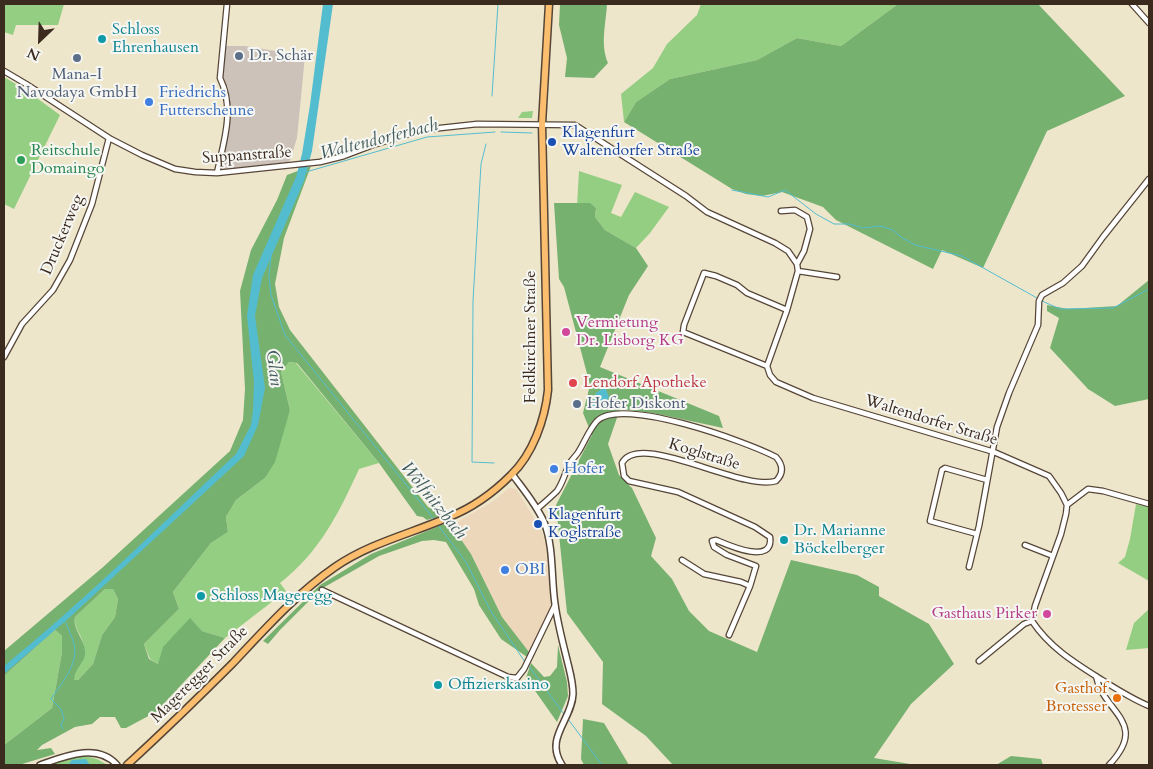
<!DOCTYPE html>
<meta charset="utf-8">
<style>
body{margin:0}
#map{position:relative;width:1153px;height:769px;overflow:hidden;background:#eee6cb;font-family:Cardo,serif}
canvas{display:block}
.frame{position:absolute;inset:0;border:5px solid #3b2a1e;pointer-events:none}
.north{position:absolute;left:15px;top:15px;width:50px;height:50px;-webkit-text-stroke:4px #f6f6f2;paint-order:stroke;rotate:204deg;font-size:14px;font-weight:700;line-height:20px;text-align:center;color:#3b2a1e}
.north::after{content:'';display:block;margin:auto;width:18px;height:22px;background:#3b2a1e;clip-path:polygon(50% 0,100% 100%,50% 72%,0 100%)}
</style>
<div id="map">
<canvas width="1153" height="769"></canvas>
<div class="frame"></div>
<div class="north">N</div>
</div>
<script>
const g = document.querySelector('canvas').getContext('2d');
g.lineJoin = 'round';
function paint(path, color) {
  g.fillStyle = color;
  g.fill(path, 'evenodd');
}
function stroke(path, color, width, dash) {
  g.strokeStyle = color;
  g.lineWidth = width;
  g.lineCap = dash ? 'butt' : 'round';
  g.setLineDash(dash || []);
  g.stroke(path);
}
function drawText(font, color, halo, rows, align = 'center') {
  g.font = font + ' Cardo,serif';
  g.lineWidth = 4;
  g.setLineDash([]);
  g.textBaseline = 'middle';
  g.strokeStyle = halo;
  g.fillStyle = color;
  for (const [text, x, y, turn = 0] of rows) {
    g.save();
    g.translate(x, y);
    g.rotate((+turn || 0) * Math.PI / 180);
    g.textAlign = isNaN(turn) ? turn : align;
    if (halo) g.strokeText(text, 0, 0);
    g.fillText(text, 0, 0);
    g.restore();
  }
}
const built = new Path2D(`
 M509,488L516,489L541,529L546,545L551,607L529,652L502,617L471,554L454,531L457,522L492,502Z`);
const industrial = new Path2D(`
 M226,46H245L305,56L297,138L290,160L288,162L219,171L229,122L230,104L227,89L222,77Z`);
const green = new Path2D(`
 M4,4H64L58,25H16L13,35L4,32Z
 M701,4H898L841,46L797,38L757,60L670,79L636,102L624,122L621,94L653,68L667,44L697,15Z
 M4,77L26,90L60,115L14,209L4,204Z
 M533,111L532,118H518L522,112Z
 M579,171L622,185L611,213L621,217L635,192L669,207L650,233L636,248L605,230L595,217L596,208L590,204L577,205Z
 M289,362L296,363L379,463L359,469C339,513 319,553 280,583L286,591L225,638L202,631L190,619L158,664L150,659L144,644L179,609L173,592L211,543L228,532L226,517L236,500L265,478L290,410L281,372Z
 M1136,504L1149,507V581L1118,563L1125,557L1130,539Z
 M105,589H113L118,599L115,617L102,635L93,664L78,680H73C75,667 86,660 84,647C83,636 73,628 75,617Z
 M1149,609V648L1126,650L1134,623Z
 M55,630L62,636V652L52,708L4,745V676Z
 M81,755L97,759L108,765H47Z`);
const forest = new Path2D(`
 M560,4H607C606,24 600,44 608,63L594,78L565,77L567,58L559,25Z
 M898,4H1038L1125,96L1047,131L983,268L942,250L933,269L836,220L823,207L782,192L762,196L746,194L732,189L624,122L636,102L670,79L757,60L797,38L841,46Z
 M311,166L284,238L275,284L279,307L290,330L428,507L444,515L427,520L423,517L417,516L379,463L297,363L289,362L281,372L290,410L275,462L265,478L236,500L226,517L228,532L211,543L173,592L179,609L144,644L149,659L158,664L163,647L190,618L202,631L225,638L156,712L126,728H121L115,717H100L92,724L75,727L42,745L37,750L51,748L55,754L19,765L4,764V745L52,708L62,652V636L55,630L4,676V651L102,568L230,451L243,420L245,389L240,291L251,250L277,200L287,175ZM105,589H113L118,599L115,617L102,635L93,664L78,680H74C75,668 83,664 85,655C87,641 72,630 75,617Z
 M554,203H590L596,208L595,217L605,230L636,248L648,266L629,295L600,367L719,416L723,428L653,413L620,409L608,444L619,475L632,488L656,538L651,556L672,579L689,611L709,631L757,652L791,560L857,575L879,587V596L929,624L954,664L911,704L874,758L916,765H673L646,736L602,704L603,662L567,613L556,505L592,435L583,413L590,385L564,287L559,279Z
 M1149,280V399L1115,406L1088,389L1050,348L1059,318L1047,311V305L1068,309L1117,306Z
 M449,522L471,554L502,617L529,652L527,657L501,639L479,605L474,589L446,542L434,540L422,541L379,556L321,589L280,630L268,644L263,641L320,585L371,554Z
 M558,645L567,682L568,696L557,722L526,678L531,663L544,677L550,676L557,667Z
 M583,719L604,723L629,765H584L581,759Z
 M1011,756L1041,759L1043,765H996Z`);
const water = new Path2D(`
 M323,4H333L312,151L304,181L262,278L255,316L265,388L258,425L244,456L70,617L4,674V666C85,600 160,526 236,454L251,425L253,410L254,382L247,316L253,275L296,177L302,154L310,105Z
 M605,387L609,397L603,407L593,410L591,407L596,393Z
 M86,759L90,765H68L72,760Z`);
const stream = new Path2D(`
 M492,96L498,4
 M501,132L532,133
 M486,144L481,164L473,301L472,462L494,463
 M306,172L427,137L495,132
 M732,190L768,197L785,190L816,214L834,224H849L863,228L880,226L893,230L901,237L915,245L962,256L1037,298
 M271,256L269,276L271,295L285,335L434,519
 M1042,301L1060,309L1113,308L1149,289
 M438,525L466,562L490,610L525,662
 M528,665L564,714
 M568,719L602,765
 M63,729L61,725L64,719L61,709L51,699C61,684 79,664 74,644C72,636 68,629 65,621`);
const minor = new Path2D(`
 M1132,4L1149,23
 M4,71L26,84L109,138L142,155L175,169L195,172L217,173L320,162L344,156L373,145L422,130L477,124L575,125L686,196L707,212L775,243L788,251L797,264L798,271L787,310L767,366L770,375L776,382L813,398L994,452L1049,476L1061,493L1067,505L1066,514L1061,534L1035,606L1032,621C1050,648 1075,663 1102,680C1118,690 1132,699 1149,706
 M217,173C224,141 235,109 220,78L227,4
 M781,211L795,210L807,217L810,229L804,251L797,264
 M798,271L837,277
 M4,357L22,324L53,290L70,260L92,204L109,138
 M767,366L683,332L684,325L704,273L716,276L737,285L747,293L787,310
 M1067,505L1088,489L1103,491L1149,504
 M537,509C544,503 551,497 557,491C563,483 565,472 570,463C572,459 577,455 579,451C585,441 589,430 597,421C622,396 747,442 776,457C783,465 784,473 776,481C742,492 639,430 622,463L624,476L629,481L678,492L755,527L770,537C774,566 728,545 716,540L712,541L714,547L727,555L756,566L750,586L729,635
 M977,534L930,521L942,470L945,468L987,480
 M1025,545L1053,556
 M682,560L704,574L741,582L750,586
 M969,567L979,526L997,427L1009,393L1038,325L1039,301L1042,295L1063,283L1082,266L1103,237L1149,179
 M322,590L508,677L517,678L524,669L555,605
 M979,661L1024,624L1032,621
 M1096,676C1103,713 1150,722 1109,765`);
const tertiary = new Path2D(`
 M512,474C523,489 536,504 544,522C554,547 551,578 555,604C558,626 564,647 569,668C571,676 573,685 573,694C572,720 544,738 562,765
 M40,765C63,757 97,742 117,765`);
const primary = new Path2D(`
 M127,765C163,732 198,698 233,663C265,629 296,594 335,567C370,543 410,534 449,517C472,508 493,493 511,475C533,454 545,419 548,390L542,124L549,4`);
const markers = [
 [102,39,5,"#0f9aa8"],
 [239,56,5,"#5c6f8a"],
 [77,58,5,"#5c6f8a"],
 [149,102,5,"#3f7fe0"],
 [552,142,5,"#1a4fb4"],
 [21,160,5,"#2e9e5b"],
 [566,332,5,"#d1479c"],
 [573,383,5,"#e0444e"],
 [577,404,5,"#5c6f8a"],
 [554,469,5,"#3f7fe0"],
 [538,524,5,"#1a4fb4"],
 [784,540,5,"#0f9aa8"],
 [505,570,5,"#3f7fe0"],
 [201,596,5,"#0f9aa8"],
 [1047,614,5,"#d1479c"],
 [438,685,5,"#0f9aa8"],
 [1117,698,5,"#e8710a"]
];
const cultureNames = [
 ["Schloss",112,30],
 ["Ehrenhausen",112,48],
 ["Dr. Marianne",794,531],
 ["Böckelberger",794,549],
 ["Schloss Mageregg",211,596],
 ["Offizierskasino",448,685]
];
const serviceNames = [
 ["Dr. Schär",249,56],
 ["Mana-I",77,75,"center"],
 ["Navodaya GmbH",77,93,"center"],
 ["Hofer Diskont",587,404]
];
const shopNames = [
 ["Friedrichs",159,93],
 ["Futterscheune",159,111],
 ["Hofer",564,469],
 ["OBI",515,570]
];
const transitNames = [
 ["Klagenfurt",562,133],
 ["Waltendorfer Straße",562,151],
 ["Klagenfurt",548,515],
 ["Koglstraße",548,533]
];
const leisureNames = [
 ["Reitschule",31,151],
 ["Domaingo",31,169]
];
const streetNames = [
 ["Suppanstraße",247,156,-4],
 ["Druckerweg",63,235,-67],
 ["Feldkirchner Straße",531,337,-90],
 ["Waltendorfer Straße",931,421,17],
 ["Koglstraße",704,455,17],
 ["Mageregger Straße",200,675,-45]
];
const hotelNames = [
 ["Vermietung",576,323],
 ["Dr. Lisborg KG",576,341],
 ["Gasthaus Pirker",1037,614,"right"]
];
const healthNames = [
 ["Lendorf Apotheke",583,383]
];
const foodNames = [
 ["Gasthof",1107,689],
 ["Brotesser",1107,707]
];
const waterNames = [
 ["Waltendorferbach",379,140,-14],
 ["Glan",273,368,83],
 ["Wölfnitzbach",433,501,51]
];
paint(built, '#edd7bb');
paint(industrial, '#ccc2b9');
paint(green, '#94ce82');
paint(forest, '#77b170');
paint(water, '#53bdcf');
stroke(stream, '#53bdcf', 1);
stroke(minor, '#564638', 7);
stroke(tertiary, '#564638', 8);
stroke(primary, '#564638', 9);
stroke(minor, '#fff', 4.5);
stroke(tertiary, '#fff', 5);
stroke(primary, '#fbbd6e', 6);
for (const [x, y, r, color] of markers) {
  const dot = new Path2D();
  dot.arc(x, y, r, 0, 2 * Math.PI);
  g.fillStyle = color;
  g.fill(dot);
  stroke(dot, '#f6f6f2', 2);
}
drawText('16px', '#0d838f', '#f6f6f2', cultureNames, 'left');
drawText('16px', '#4e5e75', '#f6f6f2', serviceNames, 'left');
drawText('16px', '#366cbe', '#f6f6f2', shopNames, 'left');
drawText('16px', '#164399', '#f6f6f2', transitNames, 'left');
drawText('16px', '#27864d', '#f6f6f2', leisureNames, 'left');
drawText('16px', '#3b2a1e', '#f6f6f2', streetNames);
drawText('16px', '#b23c85', '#f6f6f2', hotelNames, 'left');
drawText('16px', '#be3a42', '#f6f6f2', healthNames, 'left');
drawText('16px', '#c56008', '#f6f6f2', foodNames, 'right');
drawText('italic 18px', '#435d5c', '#f6f6f2', waterNames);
</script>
